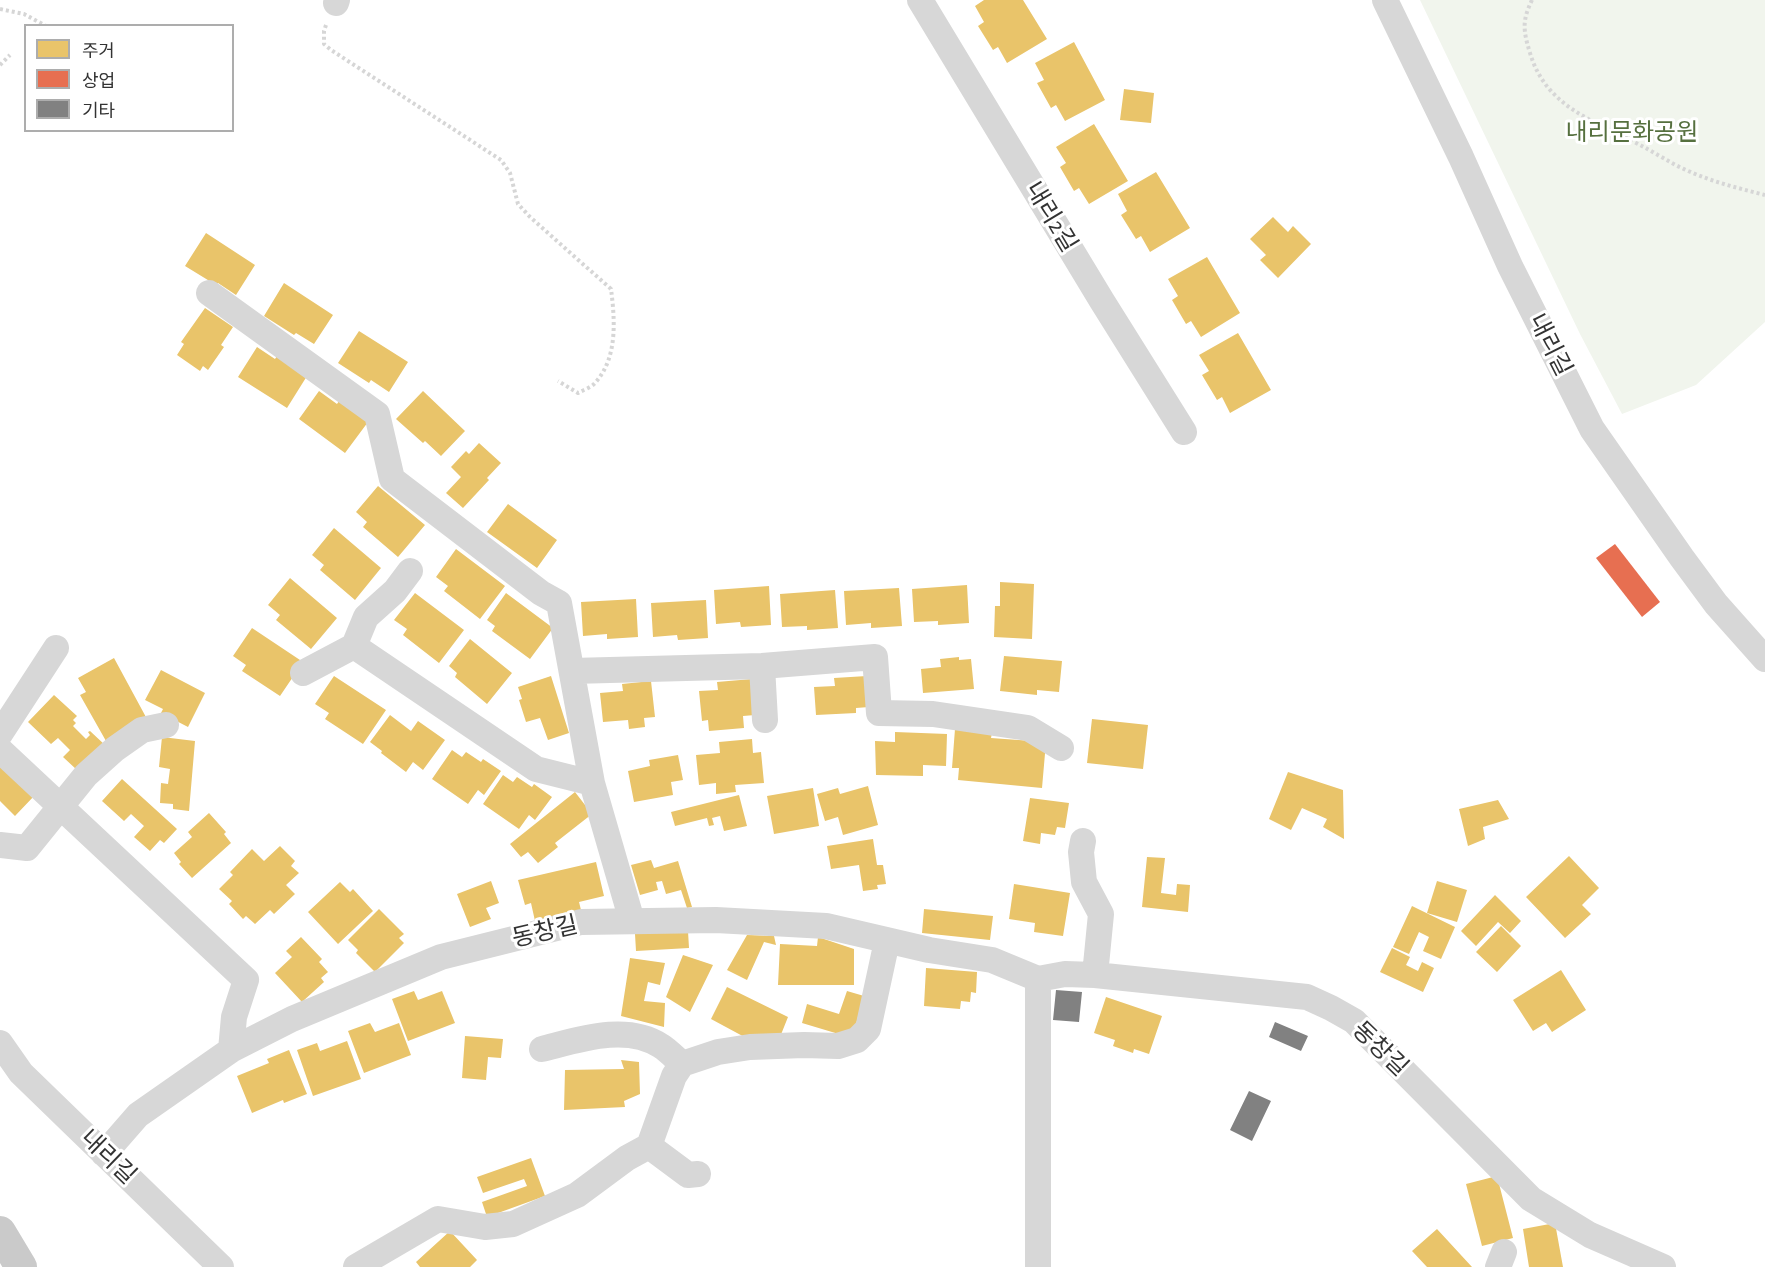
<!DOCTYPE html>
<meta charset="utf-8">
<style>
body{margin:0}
#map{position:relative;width:1765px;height:1267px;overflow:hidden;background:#fff;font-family:"Alegreya Sans","Noto Sans KR",sans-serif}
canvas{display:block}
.legend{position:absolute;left:24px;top:24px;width:210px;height:108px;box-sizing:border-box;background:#fff;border:2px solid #adadad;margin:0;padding:8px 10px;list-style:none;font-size:18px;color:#333}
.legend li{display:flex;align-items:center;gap:12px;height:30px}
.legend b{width:30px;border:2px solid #adadad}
</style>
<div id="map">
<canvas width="1765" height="1267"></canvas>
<ul class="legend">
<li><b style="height:16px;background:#e9c46a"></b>주거</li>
<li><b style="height:16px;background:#e76f51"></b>상업</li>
<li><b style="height:16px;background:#818181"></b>기타</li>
</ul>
</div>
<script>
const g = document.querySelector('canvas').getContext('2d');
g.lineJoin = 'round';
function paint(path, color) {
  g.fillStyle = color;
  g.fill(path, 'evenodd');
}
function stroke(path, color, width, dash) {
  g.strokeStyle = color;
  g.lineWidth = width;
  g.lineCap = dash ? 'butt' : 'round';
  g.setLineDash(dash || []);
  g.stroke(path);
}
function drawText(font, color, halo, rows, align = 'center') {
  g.font = font + ' "Alegreya Sans","Noto Sans KR",sans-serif';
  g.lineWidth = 6;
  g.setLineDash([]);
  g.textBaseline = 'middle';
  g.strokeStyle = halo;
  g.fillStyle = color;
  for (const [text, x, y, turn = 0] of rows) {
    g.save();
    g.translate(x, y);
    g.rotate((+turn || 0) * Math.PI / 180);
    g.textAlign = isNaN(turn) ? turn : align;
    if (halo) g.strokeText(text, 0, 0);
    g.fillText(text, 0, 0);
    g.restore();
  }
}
const green = new Path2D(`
 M1420,0H1765V322L1696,385L1622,414L1580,334Z`);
const homes = new Path2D(`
 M984,0H1023L1047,39L1007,63L998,47L993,50L978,26L984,22L975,6Z
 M1074,42L1105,100L1065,121L1056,105L1051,108L1037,83L1044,80L1035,63Z
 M1124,89L1154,93L1151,123L1120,120Z
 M1094,124L1128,181L1089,204L1079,188L1074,191L1060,167L1066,163L1056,147Z
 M1156,172L1190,228L1150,252L1141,236L1136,239L1121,215L1127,211L1118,194Z
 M1273,217L1288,232L1293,226L1311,244L1278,278L1260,260L1266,255L1250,239Z
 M206,233L255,265L236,295L218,283L216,285L185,266Z
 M1207,257L1240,313L1201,337L1191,321L1186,324L1172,300L1178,296L1168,279Z
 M284,283L333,315L314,344L296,333L294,335L264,316Z
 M205,308L233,327L221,345L224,347L208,370L203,366L200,371L177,355L184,344L181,342Z
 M359,331L408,362L389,392L371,380L369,383L338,363Z
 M1238,333L1271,390L1230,413L1222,397L1217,400L1202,375L1209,371L1199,355Z
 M257,347L275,359L277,356L307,376L287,408L238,377Z
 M319,391L337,404L339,401L368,422L345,453L299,419Z
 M423,391L465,431L441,456L425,441L423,443L396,419Z
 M479,443L501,463L487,478L489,480L463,508L446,493L461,477L451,467L466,451L469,454Z
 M378,486L425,525L398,557L363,527L367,522L356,512Z
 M508,504L557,540L537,568L487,532Z
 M334,528L381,568L355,600L320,570L324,565L312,555Z
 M456,549L505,586L480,619L444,591L448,586L436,577Z
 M290,578L337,618L311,649L276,620L280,615L268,605Z
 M1000,582L1034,584L1032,639L994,637L995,606H1000Z
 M967,585L969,623L938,625V621L914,622L912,589Z
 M769,586L771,625L741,627L740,622L716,624L714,590Z
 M899,588L902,626L871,628V623L846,625L844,591Z
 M835,590L838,628L807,630V626L782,627L780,594Z
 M415,593L464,630L439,663L403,635L407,629L394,620Z
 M506,593L553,628L530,659L492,631L495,626L487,620Z
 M636,599L638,637L607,639V634L583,636L581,602Z
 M706,600L708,638L678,640L677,635L653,637L651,603Z
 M252,628L303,662L280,696L242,671L246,665L233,656Z
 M470,639L512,673L487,704L455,677L457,673L449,666Z
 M1004,656L1062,661L1059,692L1037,690V695L1000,691Z
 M959,657V660L971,659L974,689L923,693L921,669L941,667L940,659Z
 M114,658L147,719L106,741L80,695L86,692L78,678Z
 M161,670L205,693L188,727L161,713L163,709L145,700Z
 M334,676L386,710L363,744L325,719L329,713L315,704Z
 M551,676L569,733L548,740L540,718L526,722L519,700L522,699L518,687Z
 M867,676L869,707L856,708V713L816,715L814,687L835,686L834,678Z
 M752,679L755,715L743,716L744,728L709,731L708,720L702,721L699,691L718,690L717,682Z
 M651,681L655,717L644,718L645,727L629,729L628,720L603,722L600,693L623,691L622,684Z
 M54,695L77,716L73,720L76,723L73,726L86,739L90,735L88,732L90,731L105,745L77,770L63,757L70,750L58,738L51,744L28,722Z
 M390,715L411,731L418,721L445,740L423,770L413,762L406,772L381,753L382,751L370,742Z
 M1092,719L1148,725L1143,769L1087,763Z
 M955,729L992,733L991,738L1046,742L1042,788L958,780L959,768H952Z
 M895,732L947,734L946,766L923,765V776L876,775L875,741L895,742Z
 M162,737L195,741L189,811L173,809V804L160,803L161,783L168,784L170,769L159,767Z
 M752,739L753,753L761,752L764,783L735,785L736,792L716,794V783L699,785L696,755L720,753L719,742Z
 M452,750L462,757L466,752L481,762L483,759L501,771L484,795L478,790L468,804L432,779Z
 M678,755L683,780L671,782L673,795L634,802L628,771L650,766L649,760Z
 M0,761L35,795L15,816L0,801Z
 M1288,772L1343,790L1344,839L1323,827L1327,819L1302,808L1291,830L1269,819Z
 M503,775L513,782L517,777L532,787L534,784L552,797L535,820L529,815L519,829L483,804Z
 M122,779L177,829L164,843L160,840L150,851L134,837L144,826L131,814L124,821L102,801Z
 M868,786L878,825L843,835L838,817L825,821L817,794L838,788L840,794Z
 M813,788L819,826L774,834L767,796Z
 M575,792L592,814L555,843L558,847L538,863L528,852L521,857L510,844Z
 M739,795L747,826L724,831L720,816L712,818L714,825L709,826L707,818L675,826L671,812Z
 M1030,798L1069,803L1065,828L1057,827L1055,835L1041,833L1040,844L1023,841Z
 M1498,800L1509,819L1483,827L1485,839L1468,846L1459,809Z
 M209,813L226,832L224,834L231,843L192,878L179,864L181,862L174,853L192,837L188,832Z
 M873,839L877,865H883L886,884L877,885L878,889L863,891L859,865L831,869L827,846Z
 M280,846L295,861L291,866L299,873L286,885L295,894L274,914L270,910L255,924L246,916L243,919L229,904L232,901L219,889L233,875L230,872L252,849L264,861Z
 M1569,856L1599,888L1582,905L1591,914L1565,938L1526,897Z
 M1147,857L1165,858L1161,893L1176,895L1177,884L1190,885L1188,912L1142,907Z
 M651,860L654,868L678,861L692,907L687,908L681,890L666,894L662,881L656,882L658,890L640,895L631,865Z
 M596,862L604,896L579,902L581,910L535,921L531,903L525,905L518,880Z
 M491,881L499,903L486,908L491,919L470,927L457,894Z
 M1437,881L1467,890L1457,922L1427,913Z
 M340,882L350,892L353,889L373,911L338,944L308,912Z
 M1014,884L1070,893L1063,936L1034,932L1035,923L1009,919Z
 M1495,895L1521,921L1510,933L1498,922L1476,946L1461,931Z
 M1412,906L1455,927L1441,959L1423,951L1429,937L1419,932L1409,954L1393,947Z
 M379,909L404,934L399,938L404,943L375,972L356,953L358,950L348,940Z
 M924,909L993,916L990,940L922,933Z
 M1501,926L1521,946L1497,972L1476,952Z
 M688,931L689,948L636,951L635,934Z
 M747,935L774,936L776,945L764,942L747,980L727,970Z
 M301,937L322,959L319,962L328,972L321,978L324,982L302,1002L275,973L292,957L286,951Z
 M818,937L854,949V985H778L780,944L817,946Z
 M1392,948L1410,957L1406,965L1418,971L1422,962L1434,968L1423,992L1380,972Z
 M683,955L713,965L690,1012L666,997Z
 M630,958L665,963L660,985L648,982L644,1001L665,1003L664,1027L621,1016Z
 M926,968L977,972L976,993L971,992L970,1002L961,1001L960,1009L924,1006Z
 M1561,970L1586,1010L1552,1032L1546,1023L1533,1031L1513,1000Z
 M727,987L788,1017L778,1042L750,1040L711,1019Z
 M414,991L418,1000L442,991L455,1023L408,1041L392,999Z
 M847,991L864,996L852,1038L802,1023L807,1004L839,1014Z
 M1106,997L1162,1016L1149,1054L1134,1049L1133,1053L1113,1046L1115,1040L1094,1033Z
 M370,1023L375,1032L399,1023L411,1055L364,1073L348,1031Z
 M465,1036L503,1039L501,1058L488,1057L486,1080L462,1078Z
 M347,1041L361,1079L313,1096L297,1050L317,1043L320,1051Z
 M289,1050L307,1094L284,1103L283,1100L252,1113L237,1076L269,1063L267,1059Z
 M621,1060L639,1062L640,1094L624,1101L625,1107L564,1110L565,1070L624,1069Z
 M531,1158L545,1196L487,1217L482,1202L527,1186L524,1179L483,1193L477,1177Z
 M1497,1176L1513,1238L1482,1246L1466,1184Z
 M1555,1223L1563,1267H1529L1523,1229Z
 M1437,1229L1472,1267H1427L1412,1251Z
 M450,1231L477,1260L470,1267H420L416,1262Z`);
const shops = new Path2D(`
 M1615,544L1660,602L1642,617L1596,558Z`);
const building = new Path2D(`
 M1056,990L1082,992L1079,1022L1053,1020Z
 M1275,1022L1308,1036L1301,1051L1269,1037Z
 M1249,1091L1271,1101L1252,1141L1230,1130Z`);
const path = new Path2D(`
 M1532,0C1522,21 1523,30 1530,53C1546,107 1593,120 1638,144C1654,152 1670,163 1686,170C1712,182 1738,188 1765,195
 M0,9L24,14L46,26
 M326,25L324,31V44L331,50L501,160L510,173L518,204L530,217L611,289C615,320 618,359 594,384C590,388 583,390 578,393L558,381
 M0,65L10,55`);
const minor = new Path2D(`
 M920,0L1102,301L1184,432
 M1385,0L1461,157L1510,266L1592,429L1682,558L1716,604L1765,659
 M336,3L337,0
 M209,293L377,414L392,479L541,593L559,603L592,783L632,921
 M410,571L395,591L366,617L354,646L536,769L592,783
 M762,666L765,720
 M572,671L762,666L875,657L879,713L933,714L1028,728L1061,748
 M303,673L354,646
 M0,734L56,648
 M0,750L246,980L234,1017L231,1050
 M1083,841L1081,852L1084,882L1101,914L1095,975
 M0,845L27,848L86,775L115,749L142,730L166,725
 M1038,979V1267
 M0,1043L21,1073L221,1267
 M542,1049C578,1040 626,1023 661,1046C669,1051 675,1058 682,1064
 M649,1146L688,1175L698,1174
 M104,1154L138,1115L231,1050L292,1019L441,957L581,922L716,920L826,926L929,950L992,960L1038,979L1065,974L1095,975L1307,997L1331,1008L1354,1021L1531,1199L1590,1235L1663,1267
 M356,1267L438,1219L485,1227L513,1224L577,1195L627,1158L649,1146L674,1076L682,1064L718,1052L750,1047L804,1045L838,1046L857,1040L868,1029L887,941
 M1498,1267L1504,1252`);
const major = new Path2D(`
 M0,1232L21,1267`);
const parkNames = [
 ["내리문화공원",1632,133]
];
const streetNames = [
 ["내리2길",1051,217,59],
 ["내리길",1550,345,63],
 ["동창길",545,932,-13],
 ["동창길",1380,1049,44],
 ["내리길",108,1157,44]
];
paint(green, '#f1f5ed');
paint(homes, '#e9c46a');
paint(shops, '#e76f51');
paint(building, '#818181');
stroke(path, '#d6d6d6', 4, [3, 3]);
stroke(minor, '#d7d7d7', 26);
stroke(major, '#cacaca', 32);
drawText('24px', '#56703f', '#fff', parkNames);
drawText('24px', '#333', '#fff', streetNames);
</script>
